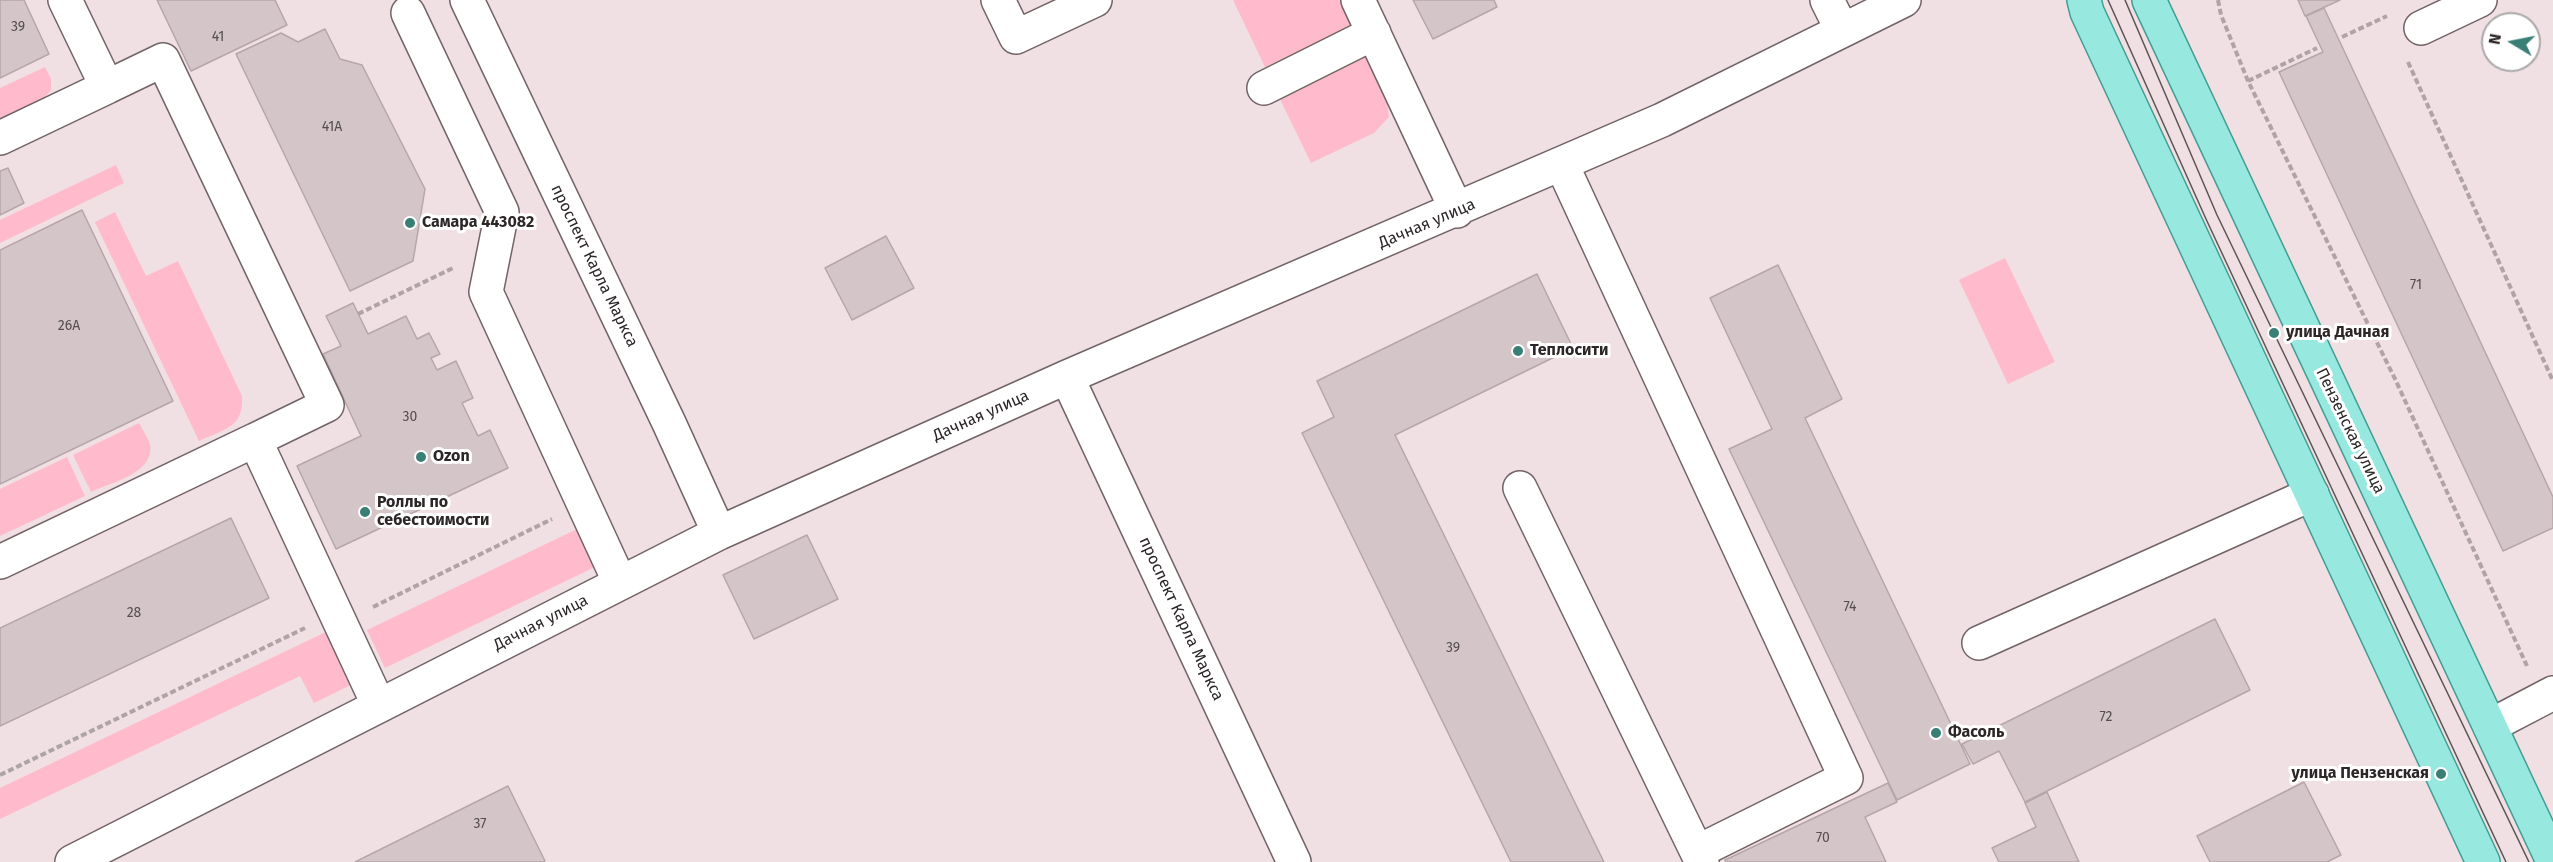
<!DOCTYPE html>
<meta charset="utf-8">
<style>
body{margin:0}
#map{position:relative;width:2553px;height:862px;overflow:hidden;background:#f0e0e3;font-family:"Fira Sans",sans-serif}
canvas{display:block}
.north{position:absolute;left:2481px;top:12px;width:60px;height:60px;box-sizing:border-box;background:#fff;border:2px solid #aba8a9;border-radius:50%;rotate:280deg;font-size:16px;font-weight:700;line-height:24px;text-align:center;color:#2c2627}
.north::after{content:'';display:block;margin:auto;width:21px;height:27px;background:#397f76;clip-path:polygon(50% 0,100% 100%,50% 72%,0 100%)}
</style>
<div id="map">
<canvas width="2553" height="862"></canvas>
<div class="north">N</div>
</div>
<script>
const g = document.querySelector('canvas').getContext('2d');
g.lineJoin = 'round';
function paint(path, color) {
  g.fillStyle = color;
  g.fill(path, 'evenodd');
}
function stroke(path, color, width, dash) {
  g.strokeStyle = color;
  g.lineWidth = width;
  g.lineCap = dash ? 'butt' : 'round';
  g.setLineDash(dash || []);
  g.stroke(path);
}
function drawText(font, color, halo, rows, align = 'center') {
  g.font = font + ' "Fira Sans",sans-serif';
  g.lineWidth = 6;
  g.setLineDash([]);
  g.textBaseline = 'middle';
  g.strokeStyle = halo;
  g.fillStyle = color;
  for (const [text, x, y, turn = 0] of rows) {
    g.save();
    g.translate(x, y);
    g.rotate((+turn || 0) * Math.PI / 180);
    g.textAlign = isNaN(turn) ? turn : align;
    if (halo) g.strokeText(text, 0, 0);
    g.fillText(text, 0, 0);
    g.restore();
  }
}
const green = new Path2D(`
 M1233,0H1342L1354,25L1265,67Z
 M1368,53L1386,93L1389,117L1374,133L1311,163L1278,95Z
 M45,67L51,79V90L44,98L0,119V88Z
 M116,165L124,183L0,243V220Z
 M115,212L146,276L178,261L242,396C244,428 224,429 199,441L95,222Z
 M2005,258L2055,362L2008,384L1959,280Z
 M139,423C143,430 148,438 150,445C155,473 110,483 91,492L73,455Z
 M67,457L85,496L0,536V489Z
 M577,529L595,567L385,668L367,630Z
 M330,630L355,683L314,703L300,676L0,819V788Z`);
const building = new Path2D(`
 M0,0H24L49,54L0,78Z
 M157,0H275L287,25L191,71Z
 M1413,0H1494L1497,7L1433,39Z
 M2298,0H2340L2305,16Z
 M2324,8L2553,497V528L2503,551L2279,72L2323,52L2306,16Z
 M325,29L340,59L362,65L425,189L413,261L350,291L236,54L281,33L298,42Z
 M8,168L24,203L0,215V171Z
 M82,210L173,401L0,484V250Z
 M886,236L914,288L852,320L825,268Z
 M1778,265L1842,399L1805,418L1970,764L1897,800L1729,449L1772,429L1710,298Z
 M1537,274L1573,348L1395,435L1604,862H1511L1302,433L1334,417L1317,381Z
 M353,303L368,334L406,316L417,339L429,333L440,354L431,358L437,370L456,361L473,398L462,403L478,436L490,430L508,468L336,549L297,466L361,436L323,354L341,346L326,316Z
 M231,518L269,598L0,726V628Z
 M807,535L838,599L754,639L723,575Z
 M2215,619L2250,690L2025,802L1999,751L1973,764L1962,744Z
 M2304,782L2341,855L2327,862H2210L2197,836Z
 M1888,783L1897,802L1865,817L1886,862H1726L1725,860Z
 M508,786L545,861L543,862H355Z
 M2047,792L2079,862H1999L1992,848L2036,827L2025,803Z`);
const path = new Path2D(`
 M2218,0L2221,15L2248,81L2396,381L2527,666
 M2342,37L2387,16
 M2408,62L2553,381
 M2248,81L2317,48
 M358,314L455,267
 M373,607L552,519
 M0,775L305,628`);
const minor = new Path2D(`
 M65,0L107,87L163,60L327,405L255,440L379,706
 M467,0L669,423L719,533
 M998,0L1016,37L1095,0
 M1358,0L1457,211
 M1827,0L1842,30
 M408,13L502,212L486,292L620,583
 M2421,28L2480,0
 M1264,88L1374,33
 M0,138L107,87
 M1562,165L1846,778L1697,852L1702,862
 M1067,377L1294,862
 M1520,488L1697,852
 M0,562L255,440
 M1979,643L2312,494
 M2490,726L2553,693
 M72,862L719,533L1067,377L1662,120L1904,0`);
const major = new Path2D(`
 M2084,0L2087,12L2483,862
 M2149,0L2553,861`);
const tram = new Path2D(`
 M2108,0L2206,219L2506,862
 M2125,0L2217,215L2529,862`);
const markers = [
 [410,223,6,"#397f76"],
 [2274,333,6,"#397f76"],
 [1518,351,6,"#397f76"],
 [421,457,6,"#397f76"],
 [365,512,6,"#397f76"],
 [1936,733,6,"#397f76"],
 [2441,774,6,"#397f76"]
];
const numberNames = [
 ["39",18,27],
 ["41",218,37],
 ["41А",332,127],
 ["71",2416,285],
 ["26А",69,326],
 ["30",410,417],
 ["74",1850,607],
 ["28",134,613],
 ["39",1453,648],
 ["72",2106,717],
 ["37",480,824],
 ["70",1823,838]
];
const poiNames = [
 ["Самара 443082",422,223],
 ["улица Дачная",2286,333],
 ["Теплосити",1530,351],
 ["Ozon",433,457],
 ["Роллы по",377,503],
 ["себестоимости",377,521],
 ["Фасоль",1948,733],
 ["улица Пензенская",2429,774,"right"]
];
const streetNames = [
 ["Дачная улица",1427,224,-23],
 ["проспект Карла Маркса",594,266,64],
 ["Дачная улица",981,416,-24],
 ["Пензенская улица",2350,431,64],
 ["проспект Карла Маркса",1181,619,65],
 ["Дачная улица",541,623,-27]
];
paint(green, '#ffbacb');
paint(building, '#d4c5c8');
stroke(building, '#b6a6aa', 1.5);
stroke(minor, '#716366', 36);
stroke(major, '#449c92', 36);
stroke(path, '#b0a3a5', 4, [6, 3]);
stroke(minor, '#fff', 33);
stroke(major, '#97e9e0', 33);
stroke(tram, '#5d5456', 1.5);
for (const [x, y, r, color] of markers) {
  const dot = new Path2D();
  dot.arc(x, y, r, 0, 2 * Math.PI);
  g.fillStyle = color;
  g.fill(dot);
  stroke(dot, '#fff', 2);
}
drawText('14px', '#564e4f', null, numberNames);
drawText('bold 16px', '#2c2627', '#fff', poiNames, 'left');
drawText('16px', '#2c2627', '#fff', streetNames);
</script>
